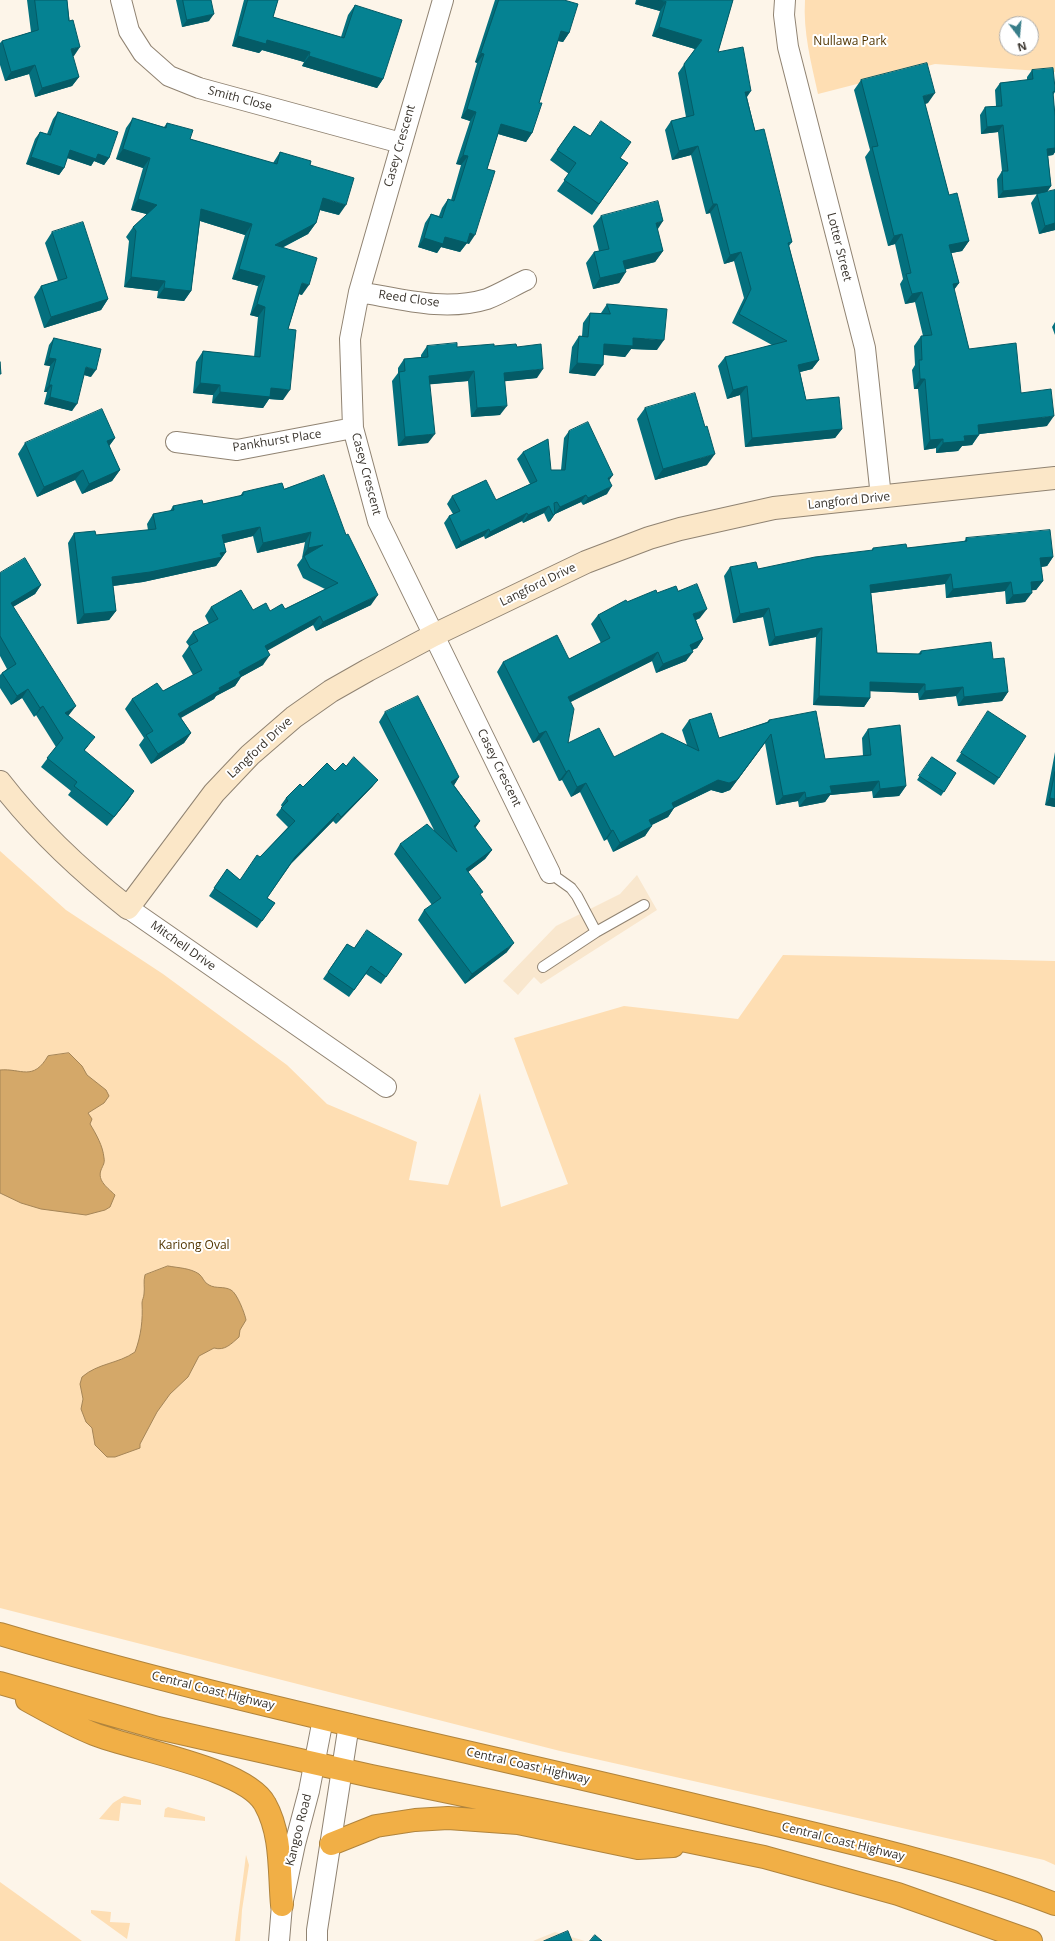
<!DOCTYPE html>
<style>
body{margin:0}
#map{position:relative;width:1055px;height:1941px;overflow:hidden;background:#fdf5e9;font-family:"Open Sans",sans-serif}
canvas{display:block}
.north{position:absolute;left:999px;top:16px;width:40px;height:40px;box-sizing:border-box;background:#fff;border:1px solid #afadab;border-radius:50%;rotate:164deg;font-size:11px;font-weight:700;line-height:16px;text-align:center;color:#38332c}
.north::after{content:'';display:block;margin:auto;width:14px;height:18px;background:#377d89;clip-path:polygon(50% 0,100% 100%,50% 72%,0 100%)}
</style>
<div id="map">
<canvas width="1055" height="1941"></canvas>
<div class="north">N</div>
</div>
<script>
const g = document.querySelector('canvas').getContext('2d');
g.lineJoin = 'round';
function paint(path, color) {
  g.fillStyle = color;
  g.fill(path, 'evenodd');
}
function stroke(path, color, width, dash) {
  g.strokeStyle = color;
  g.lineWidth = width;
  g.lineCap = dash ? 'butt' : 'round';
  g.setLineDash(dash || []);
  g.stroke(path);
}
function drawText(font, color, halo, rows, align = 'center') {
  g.font = font + ' "Open Sans",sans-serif';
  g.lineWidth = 4;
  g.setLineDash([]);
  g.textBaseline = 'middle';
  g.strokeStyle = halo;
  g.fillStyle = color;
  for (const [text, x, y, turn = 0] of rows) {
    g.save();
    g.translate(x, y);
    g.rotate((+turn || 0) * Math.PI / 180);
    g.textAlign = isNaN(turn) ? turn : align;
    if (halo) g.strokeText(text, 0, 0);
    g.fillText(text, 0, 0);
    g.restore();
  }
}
const built = new Path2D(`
 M637,875L657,910L541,984L534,977L518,995L503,981L556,926L620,894Z
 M555,1932L585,1941H533Z`);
const green = new Path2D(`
 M805,0H1055V72L935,64L818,94C811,62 803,32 805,0ZM1007,24H1031V48H1007Z
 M0,851L66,910L163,974L287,1065L327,1104L417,1142L409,1180L448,1185L480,1093L501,1207L568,1184L514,1038L624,1006L738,1019L783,955L1055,961V1865L1044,1860L560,1751L0,1608Z
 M124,1796L141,1800V1805L121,1803L119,1821L99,1819L113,1803Z
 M168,1807L205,1817V1821L164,1817L165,1809Z
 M246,1855L249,1865L242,1910L240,1941H235Z
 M0,1882L82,1941H0Z
 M91,1910L111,1912L110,1922L130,1923L127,1939L91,1913Z`);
const water = new Path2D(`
 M69,1053L82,1066L87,1075L106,1090L109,1096L104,1103L88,1113L92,1119L90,1124C96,1134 103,1146 104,1158C105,1163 103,1165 101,1170C97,1181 108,1188 115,1195L110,1207L105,1210L86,1215L41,1209L21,1203L0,1193V1070C21,1068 33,1082 48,1056Z
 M168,1266C179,1268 190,1268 199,1274C203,1277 204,1283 209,1285C216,1289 224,1286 231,1290C237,1293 245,1314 246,1320L240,1330L239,1337C231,1344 225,1351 214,1348L199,1356L188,1377L170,1394L157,1412L140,1444V1448L115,1457H107L95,1445L92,1428L86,1422L81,1409L83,1399L80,1384L82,1377C98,1363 118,1364 135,1352C141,1336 143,1320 142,1303C142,1300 144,1297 144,1294C145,1287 143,1282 145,1275Z`);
const lane = new Path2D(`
 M550,873L571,888L577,896L596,932
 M543,967L596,932L644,905`);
const street = new Path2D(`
 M121,0L129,31L143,53L169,76L199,88L401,143
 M443,0L359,292L350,339L353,428L378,521L550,873
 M785,0L784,15L788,47L865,348L881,497
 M359,292C401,299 445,312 487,299C500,294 513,286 526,280
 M176,442L237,450L353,428
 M128,908L386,1087
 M279,1941L282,1905L295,1844L309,1791L323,1719
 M317,1941V1930L349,1724`);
const secondary = new Path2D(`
 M0,782C37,830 81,871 128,908L214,793L250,755L294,717L331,691L368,670L434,635L586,562L649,538L680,529L774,508L1055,478`);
const highway = new Path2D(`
 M0,1634C238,1705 482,1753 723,1812C834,1839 948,1863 1055,1904
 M0,1683L158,1728L371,1776L764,1857L898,1894L1031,1941
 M27,1700C49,1712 71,1725 94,1734C134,1750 246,1768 265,1804C282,1834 279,1872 282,1905
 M331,1844L376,1826L415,1820L448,1818L518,1823L638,1848L673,1846`);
const wall = new Path2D(`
 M27,0H67L74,56H72L79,77L72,86L35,97L29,74L5,81L0,65V43L2,41L31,32Z
 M176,0H211L209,21L182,27Z
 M244,0H278L273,17L341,37L348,15L355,5L383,79L377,88L302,66L304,62L262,50L259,53L232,46Z
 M495,0H564L569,33L563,42L558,41L539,103L532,133L526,142L498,134L487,169L469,244L467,243L460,252L441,247L437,253L418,247L425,223L431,214L439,216L442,208L448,199L451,200L461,165L456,164L470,121L461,118L477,63L475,62Z
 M636,0H733L718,52L747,97L755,131L792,242L789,246L819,360L812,369L800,372L806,400L842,429L835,438L745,447L740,395L727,399L718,366L725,357L772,345L732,323L744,298L734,261L724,264L710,213L706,214L691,155L672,160L665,130L671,121L686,117L678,73L695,49L652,36L660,11L635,4Z
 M1032,70L1055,88V92L1053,95L1055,116V152L1053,155L1048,156L1051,186L1047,192L1055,190V230L1039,234L1031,203L1037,194H1039L998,198L997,179L1002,171L998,132L981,134L980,115L985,107L996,106L995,90L1000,83L1027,80V77Z
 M861,80L928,103L925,104L949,195L969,241L962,251L951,253L959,283L954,290L969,349L1021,393L1047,426L979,434L972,445L962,446L958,451L936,453V448L924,450L918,389H914L912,370L915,365L914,346L921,336H923L915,302L905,304L900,284L903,279L895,244L888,246L865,157L870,150L854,90Z
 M58,112L109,158L104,165L94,161L91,166L67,158L64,168L59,175L26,164L35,139L40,132L47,134L53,119Z
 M133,118L164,127L167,123L190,139L273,163L280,152L310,165L339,215L320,210L316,223L308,234L282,248L302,295L299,294L288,329L283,400L269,399L263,408L212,403L213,395L193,393L196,362L203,351L254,357L258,317L250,315L258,286L232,279L245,235L200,221L191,291L184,301L157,298L158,291L124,287L129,241L126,237L133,227L147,214L131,210L143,168L116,159L126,128Z
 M574,126L628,163L592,215L557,191L569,174L550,160Z
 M601,216L657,229L663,251L655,262L626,269L619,283L593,289L586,263L594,252L599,251L593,226Z
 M52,232L108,299L101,310L44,328L34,297L41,286L58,281L45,243Z
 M607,304L657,350L631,349L625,357L604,355L595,376L569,373L572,347L579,336H582L583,323L590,313H601Z
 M1055,322V335L1052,327Z
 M54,338L91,377L84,375L72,411L44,404L47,392H44L50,366L44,365L49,345Z
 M427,346L457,347L494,346L517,347L537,378L505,381L500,415L471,417L468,381L430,384L428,443L398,446L392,381L398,373V368L404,359L421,357V355Z
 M645,408L707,465L655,480L637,419Z
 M569,431L609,481L607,494L583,505L581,502L555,514L550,521L548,522L544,513L523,523L522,521L485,539L484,536L456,549L444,523L449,516L453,514L447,504L452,496L496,500L530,484L517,459L523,452L551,470H561L564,438Z
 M115,438L109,446L120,470L112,481L82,494L75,480L37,497L18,454L25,443Z
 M284,489L371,605L316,631L313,625L267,650L263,665L241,677L235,686L216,696L214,699L181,718L191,733L184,743L151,764L139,745L144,738L125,709L132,699L163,691L193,675L182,656L189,646L186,642L193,632L209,624L205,616L211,607L253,610L270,611L285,609L325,589L303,578L297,565L303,557L302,558L305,542L257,553L253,536L224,543L226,552L216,566L143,582L113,586L116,611L109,620L77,624L68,543L74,533L96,535L148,530L147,524L153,514L170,511L173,506L203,504L240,496L243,492Z
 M966,538L1053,557L1047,566L1041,567L1043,581L1036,590H1032L1025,602L1006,604L1005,591L946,598L945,584L871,593L877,653L918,654L921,651L993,659L1008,692L1002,701L958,706L956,696L919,700L918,693L870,691V698L864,707L813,705L816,637L769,646L763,617L733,623L724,576L730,567L758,569L871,551L873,548H907L964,542Z
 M0,573L41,585L35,594L13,607L69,715L68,716L88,746L84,751L134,791L128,800L107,826L68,795L71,791L41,767L56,747L36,715L34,717L22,698L11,705L0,688V675L2,673L7,669L0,656Z
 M678,591L700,618L696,620L703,639L697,648L692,650L686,661L656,673L652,661L570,702L568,743L614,757L687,745L682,730L689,720L719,738L767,722L769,720L825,759L863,756L862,738L868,729L906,786L899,796L873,798L872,791L830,795L825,802L799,807L798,801L776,805L765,743L730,790L722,793L711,790L674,808L668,817L651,825L645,836L613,852L607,839L604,841L580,792L571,797L562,780L559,781L539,740L533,743L497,672L503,662L569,659L601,643L591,624L598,615L627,602L657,593Z
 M988,711L999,778L994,785L956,761Z
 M385,712L459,777L454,785L480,821L475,828L492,850L485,859L468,872L480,895L507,952L465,984L418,920L424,910L432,905L394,854L400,844L434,830L379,722Z
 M1055,752V807L1045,805Z
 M932,757L956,773L941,796L917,780Z
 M346,766L378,780L372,787L336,824L333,821L291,864L267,898L275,903L257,928L209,896L227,869L240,880L260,857L288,827L276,815L282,807L281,805L286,798L303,787Z
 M347,944L354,948L402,954L381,984L366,974L349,997L323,979Z`);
const shadedWall = new Path2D(`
 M638,0H659L666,2L660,11L635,4Z
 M214,14L209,21L182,27L187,20Z
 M659,27L702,40L695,49L652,36Z
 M561,31L569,33L563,42L554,40Z
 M238,36L267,40L310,52L304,62L262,50L259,53L232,46Z
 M80,47L74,56L64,58L71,49Z
 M481,53L484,54L477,63L475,62Z
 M309,56L383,79L377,88L302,66Z
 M35,65L29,74L5,81L11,72Z
 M79,77L72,86L35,97L42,88Z
 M751,91L745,100V92Z
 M935,93L928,103L916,106L923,96Z
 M467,109L476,112L470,121L461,118Z
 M501,124L532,133L526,142L495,133Z
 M1003,125L998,132L981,134L987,127Z
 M698,146L691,155L672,160L679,151Z
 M1055,148V152L1053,155L1042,156L1047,149Z
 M123,149L150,158L143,168L116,159Z
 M70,150L98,154L109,158L104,165L94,161L91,166L65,157Z
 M463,155L468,156L461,165L456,164Z
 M31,157L64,168L59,175L26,164Z
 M1051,186L1046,193L998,198L1003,191Z
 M323,198L346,205L339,215L316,209Z
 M138,199L157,205L150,215L131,210Z
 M713,204H717L710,213L706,214Z
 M201,209L252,224L245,235L194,219Z
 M663,221L656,232V223Z
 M316,223L308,234L267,255L275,245Z
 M1055,223V230L1039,234L1045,226Z
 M470,233L475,235L469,244L463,242Z
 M902,234L895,244L888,246L894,236Z
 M445,237L467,243L460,252L441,247L437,253L418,247L424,238Z
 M969,241L962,251L942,255L949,245Z
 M663,251L655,262L616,272L623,261Z
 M741,252L734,261L724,264L730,255Z
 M239,269L265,276L258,286L232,279Z
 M626,272L619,283L593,289L600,278Z
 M131,277L165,281L158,291L124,287Z
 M302,283L309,285L302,295L295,293Z
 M959,283L952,292L953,284Z
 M164,288L191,291L184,301L157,298Z
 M922,292L915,302L905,304L912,294Z
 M108,299L101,310L44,328L51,317Z
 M257,304L265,307L258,317L250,315Z
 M633,338L664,340L657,350L631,349L625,357L597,354L604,344Z
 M49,358L56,359L50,366L44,365Z
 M819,360L812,369L792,374L798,365Z
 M577,363L603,365L595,376L569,373Z
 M86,367L96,370L91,377L81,374Z
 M543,369L537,378L498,382L504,373Z
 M474,371L468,381L423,385L429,376Z
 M920,379H925L918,389H914Z
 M200,383L220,385L213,395L193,393Z
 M49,385H52L47,392H44Z
 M747,386L740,395L727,399L733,390Z
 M271,388L290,390L283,400L269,399L263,408L212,403L220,392Z
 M50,397L77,404L72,411L44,404Z
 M507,406L500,415L471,417L477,408Z
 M1054,416L1047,426L971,435L978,425Z
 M842,429L835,438L745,447L752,438Z
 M435,434L428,443L398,446L405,437Z
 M979,435L972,445L962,446L958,451L936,453L943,443L964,436Z
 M115,438L107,449V441Z
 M943,439L936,448L924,450L930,440Z
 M715,454L707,465L655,480L663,469Z
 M83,470L75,480L37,497L44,487Z
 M120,470L112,481L82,494L89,484Z
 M613,475L608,482V478Z
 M612,486L607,494L583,505L588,498Z
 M586,495L581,502L555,514L550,521L548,522L560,507Z
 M549,506L544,513L523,523L528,515Z
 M527,513L522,521L485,539L490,532Z
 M260,527L253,536L216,545L222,535Z
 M489,529L484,536L456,549L461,542Z
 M311,532L305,542L257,553L263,543Z
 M323,545L304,556L302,558L308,548Z
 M226,552L216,566L143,582L105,587L112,577Z
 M1053,557L1047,566L1034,568L1040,558Z
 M951,574L945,584L863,594L870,585Z
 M1043,581L1036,590L1024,591L1031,582Z
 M1011,582L1005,591L946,598L953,589Z
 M41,585L35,594L4,612L11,603Z
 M1032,593L1025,602L1006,604L1013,595Z
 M378,595L371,605L316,631L323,622Z
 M769,608L763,617L733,623L740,614Z
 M707,609L700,618L687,624L693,614Z
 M116,611L109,620L77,624L84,614Z
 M320,616L313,625L258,656L265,646Z
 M822,628L816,637L769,646L775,637Z
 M703,639L697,648L683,654L690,645Z
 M658,652L652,661L561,707L568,697Z
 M693,652L686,661L656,673L663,664Z
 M270,655L263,665L241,677L235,686L216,696L214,699L171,723L178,714L219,688L239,672Z
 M870,682L925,684L918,693L864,691Z
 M963,687L956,696L919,700L925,691Z
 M28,689L22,698L11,705L17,696Z
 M1008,692L1002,701L958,706L964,697Z
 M819,696L870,698L864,707L813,705Z
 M43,706L36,715L34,717L40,708Z
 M76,706L69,715L58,722L65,713Z
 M546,731L539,740L533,743L539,734Z
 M191,733L184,743L151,764L158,754Z
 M95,737L88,746L77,759L84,750Z
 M765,743L730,790L722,793L711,790L665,812L672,803Z
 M569,770L562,780L559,781L566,772Z
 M459,777L453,787L451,782Z
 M378,780L372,787L336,824L341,817Z
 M879,781L872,791L830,795L825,802L799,807L806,798L830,786Z
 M586,783L580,792L571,797L577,787Z
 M906,786L899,796L873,798L880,789Z
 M134,791L128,800L107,826L114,817Z
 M805,792L798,801L776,805L783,796Z
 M1050,798L1055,799V807L1045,805Z
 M674,808L668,817L642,830L649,820Z
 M338,813L333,821L290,864L295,857Z
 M480,821L473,831L474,826Z
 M652,826L645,836L613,852L620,843Z
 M613,830L607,839L604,841L611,831Z
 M492,850L485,859L459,879L466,869Z
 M514,943L507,952L465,984L472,974Z`);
const building = new Path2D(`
 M35,0H67L69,21L73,20L80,47L71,49L79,77L42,88L35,65L11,72L2,41L38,30Z
 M183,0H211L214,14L187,20Z
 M248,0H278L273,17L344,38L355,5L402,20L383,79L309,56L310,52L267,40L266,44L238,36Z
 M499,0H564L578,4L569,33L561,31L539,103H542L532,133L501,124L487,169L495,171L475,235L470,233L467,243L445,237L443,244L424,238L431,214L442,218L448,199L454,201L468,156L463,155L476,112L467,109L484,54L481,53Z
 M659,0H733L718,52L743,47L751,91L745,92L755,131L764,129L792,242L788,243L819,360L798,365L806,400L839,397L842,429L752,438L747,386L733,390L725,357L787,341L739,314L751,289L741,252L730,255L717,204H713L698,146L679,151L671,121L694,115L684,64L702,40L659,27L666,2Z
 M927,63L935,93L923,96L949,195L957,193L969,241L949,245L959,283L953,284L969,349L1016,343L1021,393L1051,389L1054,416L978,425L979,435L964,436L965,441L943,443V439L930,440L925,379H920L919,360H922L921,336L932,335L922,292L912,294L906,274L911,273L902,234L894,236L872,147L878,146L861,80Z
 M1053,68L1055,88V91L1053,92L1055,116V148L1047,149L1051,186L1003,191L1002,171H1008L1003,125L987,127L985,107L1002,106L1000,83L1033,79L1032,70Z
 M58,112L118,132L109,158L98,154L96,159L70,150L64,168L31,157L40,132L50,135Z
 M133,118L166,128L167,123L193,130L190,139L277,164L280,152L311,161L310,165L354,178L346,205L323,198L316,223L275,245L317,258L309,285L302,283L288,329L296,330L290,390L271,388L270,397L220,392V385L200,383L203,351L260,357L265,307L257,304L265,276L239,269L252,224L201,209L191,291L164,288L165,281L131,277L136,231L133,227L157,205L138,199L150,158L123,149Z
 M601,121L631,142L620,158L628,163L599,204L564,180L576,163L557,150L574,126L590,136Z
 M1055,190V223L1045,226L1037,194Z
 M658,201L663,221L656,223L663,251L623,261L626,272L600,278L594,252L609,249L601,216Z
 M83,222L108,299L51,317L41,286L67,278L52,232Z
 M607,304L667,309L664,340L633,338V346L604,344L603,365L577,363L579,336L588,337L590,313L610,314Z
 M54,338L101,349L96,370L86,367L77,404L50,397L52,385H49L56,359L49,358Z
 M457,343V347L494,344V346L516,344L517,347L541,344L543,369L504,373L507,406L477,408L474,371L429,376L435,434L405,437L399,372L405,371L404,359L428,357L427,346Z
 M0,362L1,374H0Z
 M695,393L705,427L707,426L715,454L663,469L645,408Z
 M102,409L115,438L107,441L120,470L89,484L83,470L44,487L25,443Z
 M588,422L613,475L608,478L612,486L588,498L586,495L560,507L557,502L554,503L555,514L553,515L549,506L528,515L527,513L490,532L489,529L461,542L449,516L460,511L452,496L486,480L496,500L537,481L523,452L548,439L551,470H565L569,431Z
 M324,475L346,535L348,534L378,595L323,622L320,616L265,646L270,655L239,672L241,676L219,688L220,690L178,714L191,733L158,754L146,735L153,731L132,699L157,683L163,691L202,670L189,646L198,641L193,632L218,619L211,607L241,590L253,610L266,603L270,611L282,604L285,609L338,583L310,568L304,556L323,545L308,548L311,532L263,543L260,527L222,535L226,552L220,553L222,557L150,572L112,577L116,611L84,614L74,533L95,531L96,535L156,529L153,514L174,510L173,506L202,500L203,504L243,495V492L282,483L284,489Z
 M1050,530L1053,557L1040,558L1043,581L1031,582L1032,593L1013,595L1011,582L953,589L951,574L870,585L877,653L921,654V651L991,642L993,659L1004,658L1008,692L964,697L963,687L925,691V684L870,682V698L819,696L822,628L775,637L769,608L740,614L730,567L756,562L758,569L815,557L873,550V548L906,544L907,548L967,541L966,538Z
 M25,558L41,585L11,603L76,706L65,713L95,737L84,750L134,791L114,817L74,786L77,782L47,758L63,738L43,706L40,708L28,689L17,696L2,673L16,664L0,636V573Z
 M697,584L707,609L693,614L703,639L690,645L693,652L663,664L658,652L568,697L574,709L568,743L599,728L614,757L662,733L699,751L689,720L711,713L719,738L769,722V720L816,711L825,759L871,755L868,729L900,725L906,786L880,789L879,781L830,786L832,793L806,798L805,792L783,796L771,734L737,780L729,783L718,780L672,803L674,808L649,820L652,826L620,843L613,830L611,831L586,783L577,787L569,770L566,772L546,731L539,734L503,662L557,635L569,659L610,638L598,615L626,600L627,602L656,590L657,593L676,586L678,591Z
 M418,696L459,777L451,782L480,821L474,826L492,850L466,869L483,892L480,894L514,943L472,974L424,910L441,898L400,844L427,824L457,852L385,712Z
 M988,711L1026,736L999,778L961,753Z
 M354,757L378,780L341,817L338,813L295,857L267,898L275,903L262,921L214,888L227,869L240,880L257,855L260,857L295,821L281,808L288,801L286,798L300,784L303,787L327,763L335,771L343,763L346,766Z
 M932,757L956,773L944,792L919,776Z
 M1055,772V799L1050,798Z
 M367,930L402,954L386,977L371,966L354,990L328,972L347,944L354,948Z
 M568,1931L572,1941H544Z
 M595,1935L602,1941H590Z`);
const parkNames = [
 ["Nullawa Park",850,42],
 ["Kariong Oval",194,1246]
];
const streetNames = [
 ["Smith Close",240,99,15],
 ["Casey Crescent",400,146,-74],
 ["Lotter Street",839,247,76],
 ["Reed Close",409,299,8],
 ["Pankhurst Place",277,441,-9],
 ["Casey Crescent",366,474,75],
 ["Langford Drive",849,501,-6],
 ["Langford Drive",538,585,-26],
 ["Langford Drive",260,748,-43],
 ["Casey Crescent",499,768,64],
 ["Mitchell Drive",183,946,35],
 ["Central Coast Highway",213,1691,14],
 ["Central Coast Highway",528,1766,13],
 ["Kangoo Road",299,1830,-76],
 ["Central Coast Highway",843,1842,14]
];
paint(built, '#f9e7ce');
paint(green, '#fedeb3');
paint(water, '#d4a869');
stroke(water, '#a58557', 1);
stroke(lane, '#908372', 12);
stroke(street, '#908372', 22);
stroke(secondary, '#908372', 24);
stroke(highway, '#b0843d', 24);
stroke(lane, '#fff', 10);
stroke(street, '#fff', 20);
stroke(secondary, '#fbe7c8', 22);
stroke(highway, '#f1af46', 22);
paint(wall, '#04707e');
paint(shadedWall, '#045b66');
paint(building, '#058292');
stroke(building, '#045b66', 1);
drawText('12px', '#523500', '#fff', parkNames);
drawText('12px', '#38332c', '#fff', streetNames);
</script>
